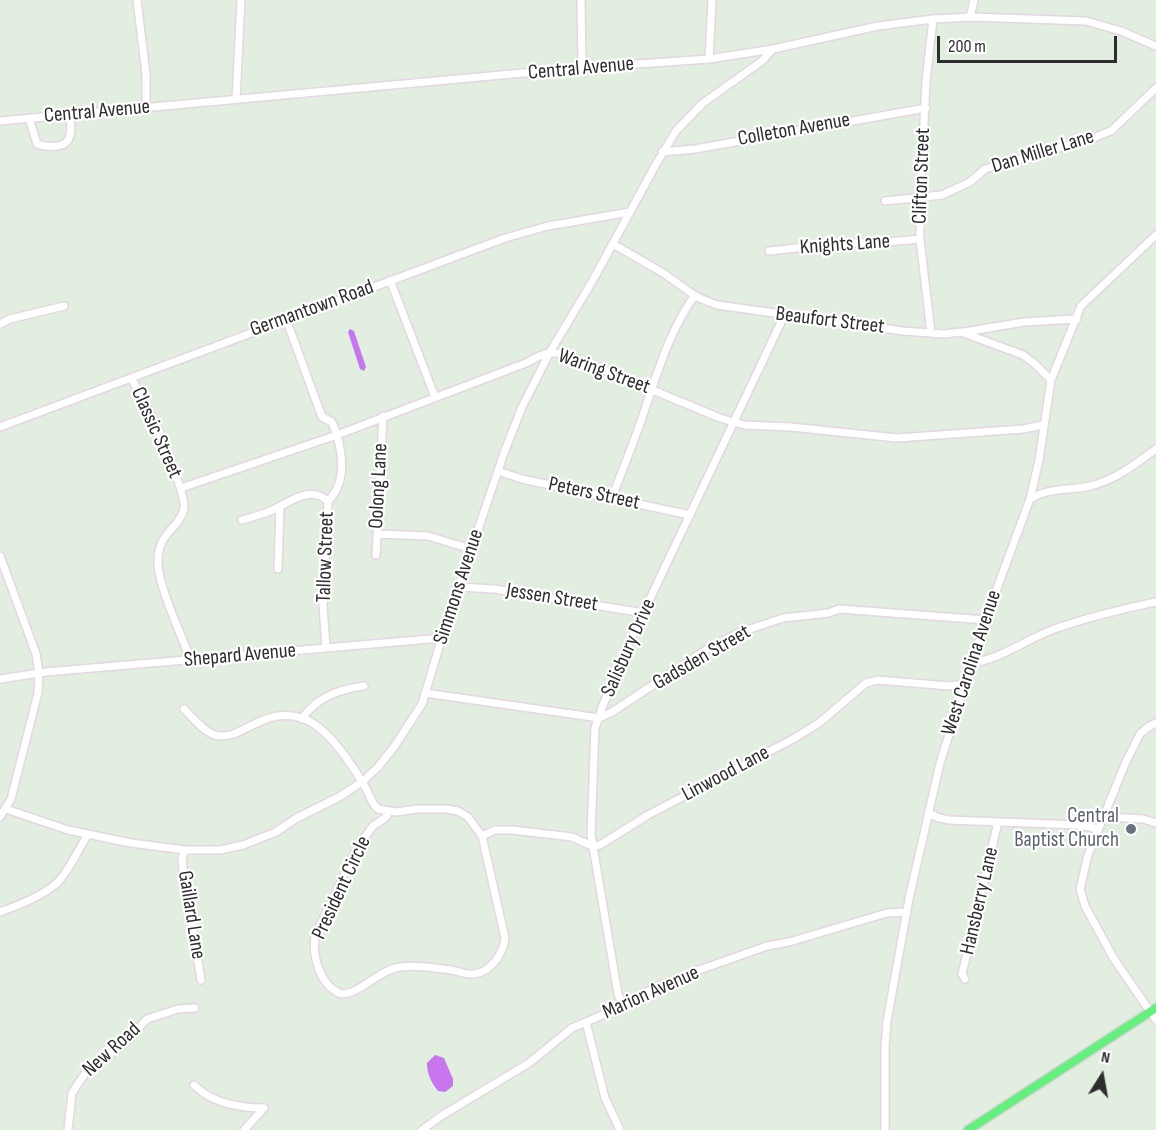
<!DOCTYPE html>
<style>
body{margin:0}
#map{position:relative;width:1156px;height:1130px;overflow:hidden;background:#e1eee0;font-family:"Sofia Sans Condensed",sans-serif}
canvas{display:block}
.north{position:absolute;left:1072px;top:1046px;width:60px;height:60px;-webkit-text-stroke:4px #fff;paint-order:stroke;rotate:11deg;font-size:16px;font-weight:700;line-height:24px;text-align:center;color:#2d2d2d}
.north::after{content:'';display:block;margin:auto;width:21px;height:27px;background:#2d2d2d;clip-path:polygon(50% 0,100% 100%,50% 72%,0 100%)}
.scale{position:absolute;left:937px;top:36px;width:180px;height:27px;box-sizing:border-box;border:3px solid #2d2d2d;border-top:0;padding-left:8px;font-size:18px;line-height:21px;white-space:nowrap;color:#2d2d2d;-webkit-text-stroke:4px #fff;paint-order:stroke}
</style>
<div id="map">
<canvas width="1156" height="1130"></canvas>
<div class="north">N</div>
<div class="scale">200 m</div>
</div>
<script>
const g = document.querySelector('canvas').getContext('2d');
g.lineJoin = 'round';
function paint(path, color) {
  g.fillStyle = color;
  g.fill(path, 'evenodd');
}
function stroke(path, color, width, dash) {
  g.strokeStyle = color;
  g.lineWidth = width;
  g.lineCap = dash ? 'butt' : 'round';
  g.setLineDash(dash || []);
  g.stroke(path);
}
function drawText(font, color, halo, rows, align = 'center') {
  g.font = font + ' "Sofia Sans Condensed",sans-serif';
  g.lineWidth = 4.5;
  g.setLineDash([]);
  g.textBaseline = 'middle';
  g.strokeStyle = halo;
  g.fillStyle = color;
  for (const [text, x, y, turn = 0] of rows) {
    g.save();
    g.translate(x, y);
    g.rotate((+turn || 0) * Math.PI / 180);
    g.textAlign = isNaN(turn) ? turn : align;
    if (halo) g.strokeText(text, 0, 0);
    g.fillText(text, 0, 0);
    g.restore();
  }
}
const water = new Path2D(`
 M350,329L354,331L366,367L364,371L360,369L348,332Z
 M435,1055L444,1058L453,1079V1086L445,1092L438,1091C431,1082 427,1074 427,1063Z`);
const minor = new Path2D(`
 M137,0L146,74V107
 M581,0L582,68
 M970,17L974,0
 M709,59L712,0
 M236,99L241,0
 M29,118L37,144C44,147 49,147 57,146C74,144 71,128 70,114
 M0,121L567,69L709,59L773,49L878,26L933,19L972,17L1086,21L1121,31L1156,46
 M662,152L695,149L926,108
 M885,201L942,195L970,182L985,169L1093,138L1111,131L1156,88
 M613,244L663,273L697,297L717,305L903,331L944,334L961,332L1023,355L1035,364L1051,380
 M769,251L842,243H876L920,239
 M390,280L435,397
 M286,319L322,417L332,422C342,446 349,481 328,501L323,605L326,648
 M0,324L10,319L64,306
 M964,332L1024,322L1077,319
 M931,333L920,239V205L926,81L933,19
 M131,378C137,388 144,399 149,410C157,425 187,497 184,509C179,529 158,532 158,561C157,584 182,636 191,661
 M0,427L505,238L548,226L630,212
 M498,471L522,479L690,515
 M181,488L337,435L526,363C545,352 551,350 573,357L720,418L744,425L791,427L897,438L1023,429L1043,425
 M612,497C624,467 636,437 646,406C659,368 671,328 695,295
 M1030,499C1049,487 1069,491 1090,486C1116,480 1135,464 1156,449
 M242,520C252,517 261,515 270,511C289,504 308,484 328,501
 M377,534L428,536L471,549
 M376,555L383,416
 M0,556L36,654L39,673L38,693L11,799L0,817
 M278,569L280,506
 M459,587L495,589L644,613
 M971,663C1002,659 1028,638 1057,628C1090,617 1122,609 1156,602
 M0,679L46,672L442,638
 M425,693L599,718L612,712L706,650L738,633L783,618L829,613L839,609L986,620
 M184,709C192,717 204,732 215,735C242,743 264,702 307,720C329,730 352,765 364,785C369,793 371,803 378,809L396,812L417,809H447L458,811L468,817L482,836L505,938C503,954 491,972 474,974C466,975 458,971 451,970C434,968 411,964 395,968C376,973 360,994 341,994C320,986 312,956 315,936L357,848L373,826L385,818L389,812
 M302,719C316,697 339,689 364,686
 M1156,723L1148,727L1140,734L1125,764L1088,855L1080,889L1085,906L1114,959L1156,1020
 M6,809L68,830L131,843L185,850H220L243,845L276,832L295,819L339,797L362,782L378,767L394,747L422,704L446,624L504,453L522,407L550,352L593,280L655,166L676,131L703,103L762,61L773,49
 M928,813L939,818L949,820L1078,825L1094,828L1097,832
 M1104,817L1143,819L1156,823
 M482,836L495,830H512L572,837L592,846L600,845L648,815L793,739L819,723L866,683L878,680L949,686L964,684
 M185,850L182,858L183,870L201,980
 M0,912C19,905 43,896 58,882C71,868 78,850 88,834
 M965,979L962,974L998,822
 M622,1005L618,994L591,835L595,728L603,705L630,641L784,316
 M586,1022L605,1098L620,1130
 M194,1085C212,1103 240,1108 264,1108
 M68,1130L72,1093L86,1072L123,1045L147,1019L178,1009L195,1008
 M244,1130L264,1108
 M422,1130L441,1116L529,1063L572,1028L614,1010L654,988L685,975L767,946L789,942L887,913L907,912
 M885,1130V1046L887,1021L909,899L940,763L988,613L1030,499L1039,460L1051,380L1081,306L1156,235`);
const major = new Path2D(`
 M968,1130L1156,1008`);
const markers = [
 [1131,829,6,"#6b7280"]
];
const streetNames = [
 ["Central Avenue",581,69,-5],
 ["Central Avenue",97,112,-5],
 ["Colleton Avenue",794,130,-10],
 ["Dan Miller Lane",1043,152,-17],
 ["Clifton Street",922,176,-88],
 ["Knights Lane",845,245,-4],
 ["Germantown Road",312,309,-20],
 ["Beaufort Street",830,321,7],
 ["Waring Street",604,372,20],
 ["Classic Street",156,433,66],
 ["Oolong Lane",379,486,-87],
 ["Peters Street",594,494,12],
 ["Tallow Street",326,557,-88],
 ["Simmons Avenue",459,587,-72],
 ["Jessen Street",552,598,9],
 ["Salisbury Drive",629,648,-66],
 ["Shepard Avenue",240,656,-5],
 ["Gadsden Street",702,658,-30],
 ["West Carolina Avenue",972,663,-72],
 ["Linwood Lane",726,774,-28],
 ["President Circle",342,888,-65],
 ["Hansberry Lane",980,901,-77],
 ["Gaillard Lane",191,915,81],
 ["Marion Avenue",651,993,-24],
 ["New Road",112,1050,-42]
];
const worshipNames = [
 ["Central",1119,817],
 ["Baptist Church",1119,841]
];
paint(water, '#c776ee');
stroke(minor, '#e5d6e2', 10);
stroke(major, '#d1d1d1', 11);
stroke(minor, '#fff', 7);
stroke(major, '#64f07c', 8);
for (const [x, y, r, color] of markers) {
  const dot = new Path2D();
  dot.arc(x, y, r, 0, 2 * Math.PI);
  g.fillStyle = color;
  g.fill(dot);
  stroke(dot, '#fff', 2);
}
drawText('21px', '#2d2d2d', '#fff', streetNames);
drawText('21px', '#5b616d', '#fff', worshipNames, 'right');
</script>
